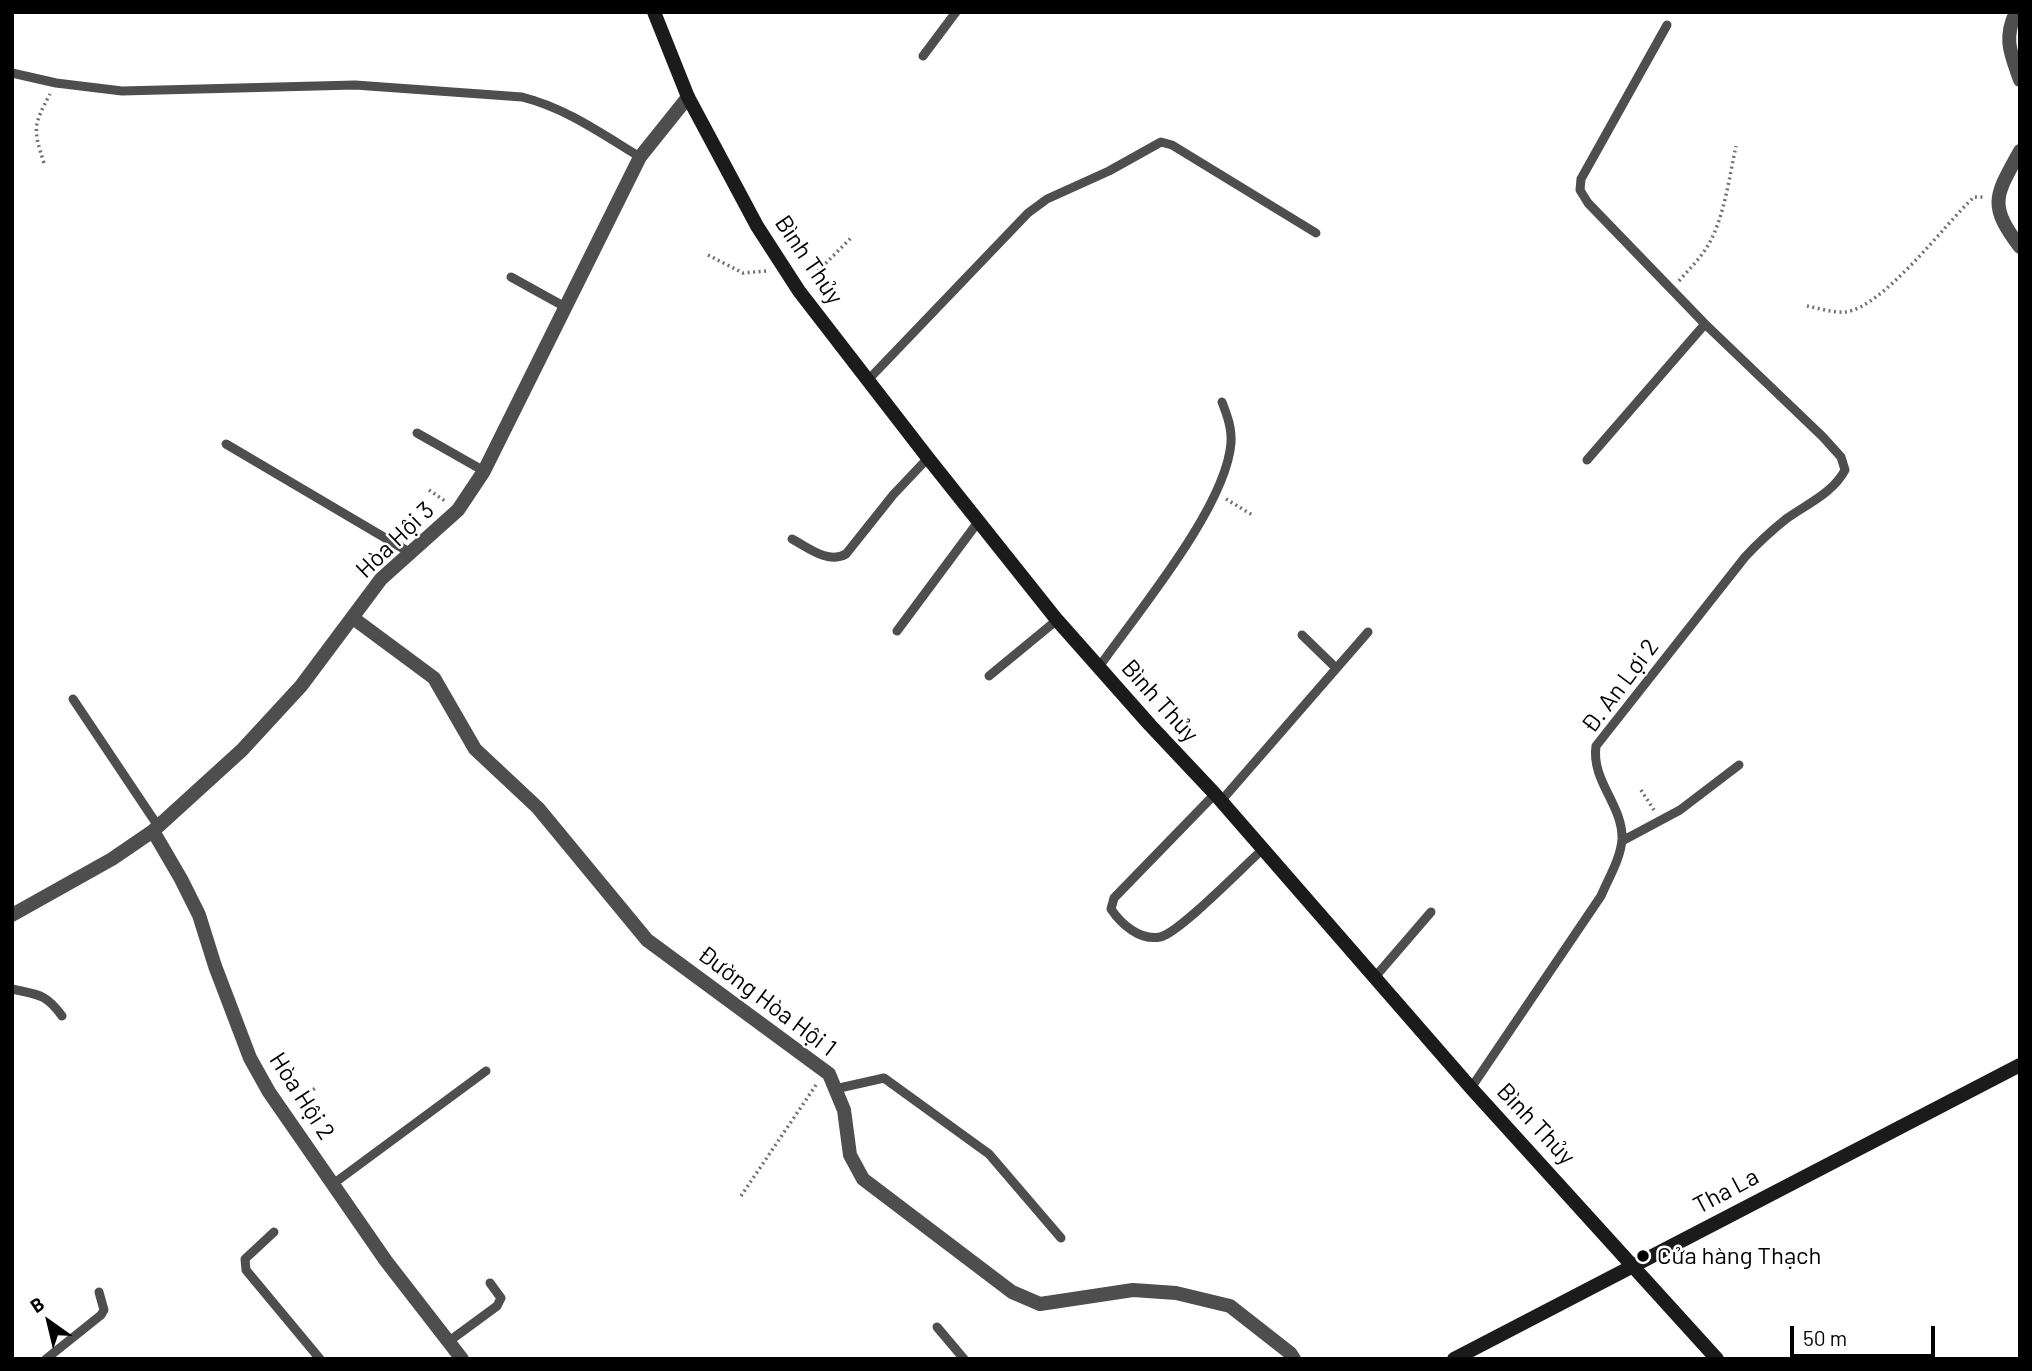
<!DOCTYPE html>
<meta charset="utf-8">
<style>
body{margin:0}
#map{position:relative;width:2032px;height:1371px;overflow:hidden;background:#fff;font-family:Barlow,sans-serif}
canvas{display:block}
.frame{position:absolute;inset:0;border:14px solid #000;pointer-events:none}
.north{position:absolute;left:14px;top:1287px;width:70px;height:70px;-webkit-text-stroke:5px #fff;paint-order:stroke;rotate:326deg;font-size:19px;font-weight:700;line-height:28px;text-align:center;color:#000}
.north::after{content:'';display:block;margin:auto;width:24px;height:32px;background:#000;clip-path:polygon(50% 0,100% 100%,50% 72%,0 100%)}
.scale{position:absolute;left:1790px;top:1326px;width:145px;height:32px;box-sizing:border-box;border:4px solid #000;border-top:0;padding-left:9px;font-size:21px;line-height:24px;white-space:nowrap;color:#000;-webkit-text-stroke:5px #fff;paint-order:stroke}
</style>
<div id="map">
<canvas width="2032" height="1371"></canvas>
<div class="frame"></div>
<div class="north">B</div>
<div class="scale">50 m</div>
</div>
<script>
const g = document.querySelector('canvas').getContext('2d');
g.lineJoin = 'round';
function stroke(path, color, width, dash) {
  g.strokeStyle = color;
  g.lineWidth = width;
  g.lineCap = dash ? 'butt' : 'round';
  g.setLineDash(dash || []);
  g.stroke(path);
}
function drawText(font, color, halo, rows, align = 'center') {
  g.font = font + ' Barlow,sans-serif';
  g.lineWidth = 5;
  g.setLineDash([]);
  g.textBaseline = 'middle';
  g.strokeStyle = halo;
  g.fillStyle = color;
  for (const [text, x, y, turn = 0] of rows) {
    g.save();
    g.translate(x, y);
    g.rotate((+turn || 0) * Math.PI / 180);
    g.textAlign = isNaN(turn) ? turn : align;
    if (halo) g.strokeText(text, 0, 0);
    g.fillText(text, 0, 0);
    g.restore();
  }
}
const path = new Path2D(`
 M44,163C33,129 33,126 50,94
 M708,255L743,273L766,271
 M810,279L851,238
 M1679,281C1690,268 1702,257 1710,242C1725,213 1729,178 1736,146
 M1807,306C1818,308 1833,313 1845,312C1883,308 1945,224 1974,197H1984
 M429,490L445,501
 M1226,499L1254,516
 M1641,790L1654,810
 M295,1102L317,1087
 M741,1196L816,1085`);
const lane = new Path2D(`
 M923,56L956,12
 M12,73L56,83L122,91L355,85L522,97C566,108 602,134 640,157
 M511,277L567,308
 M868,380L1028,213L1047,199L1109,171L1161,142L1172,145L1316,233
 M417,433L484,471
 M226,444L409,552
 M1587,460L1705,324
 M792,539C809,548 828,564 846,554L893,495L928,458
 M897,631L978,522
 M1302,635L1336,668
 M1099,667C1137,613 1226,507 1231,443C1232,428 1227,415 1222,402
 M989,676L1057,620
 M73,699L158,826
 M1215,794L1114,898L1111,909C1121,924 1140,941 1160,937C1178,934 1245,865 1263,849
 M1221,801L1368,632
 M1622,841L1680,810L1739,765
 M1375,977L1431,912
 M12,989C38,995 45,993 62,1016
 M1471,1088L1601,896C1608,879 1621,858 1622,839C1623,805 1591,781 1596,746L1745,557C1758,543 1771,531 1786,519C1807,504 1833,493 1845,470L1841,457L1823,437L1705,324L1588,203L1580,190L1581,179L1667,25
 M835,1089L884,1078L989,1154L1061,1238
 M333,1184L486,1071
 M274,1232L245,1259L246,1270L320,1359
 M937,1327L964,1359
 M448,1342L497,1306L501,1298L490,1283
 M46,1359L101,1315L104,1310L99,1292`);
const street = new Path2D(`
 M2016,12C2003,39 2011,54 2020,80
 M2020,151C1996,195 1987,204 2020,247
 M353,618L434,678L475,749L538,808L647,940L829,1074L844,1110L850,1155L863,1179L1012,1292L1040,1304L1133,1290L1176,1293L1230,1306L1290,1353L1294,1359
 M153,831L181,879L199,915L215,966L250,1058L269,1092L386,1261L462,1359
 M12,915L112,859L153,831L242,750L301,686L381,579L458,510L484,471L640,157L688,97`);
const secondary = new Path2D(`
 M654,12L688,97L757,226L799,291L928,458L1057,620L1150,725L1215,794L1471,1088L1717,1359
 M1454,1359L2020,1065`);
const markers = [
 [1643,1256,7,"#000"]
];
const streetNames = [
 ["Bình Thủy",809,260,56],
 ["Hòa Hội 3",395,540,-44],
 ["Đ. An Lợi 2",1620,686,-53],
 ["Bình Thủy",1160,701,48],
 ["Đường Hòa Hội 1",767,1001,37],
 ["Hòa Hội 2",302,1096,57],
 ["Bình Thủy",1536,1124,47],
 ["Tha La",1726,1191,-28]
];
const poiNames = [
 ["Cửa hàng Thạch",1657,1256]
];
stroke(path, '#707070', 3.5, [2, 3.5]);
stroke(lane, '#4e4e4e', 9);
stroke(street, '#4e4e4e', 14);
stroke(secondary, '#1b1b1b', 14);
for (const [x, y, r, color] of markers) {
  const dot = new Path2D();
  dot.arc(x, y, r, 0, 2 * Math.PI);
  g.fillStyle = color;
  g.fill(dot);
  stroke(dot, '#fff', 2.5);
}
drawText('24px', '#000', '#fff', streetNames);
drawText('24px', '#000', '#fff', poiNames, 'left');
</script>
